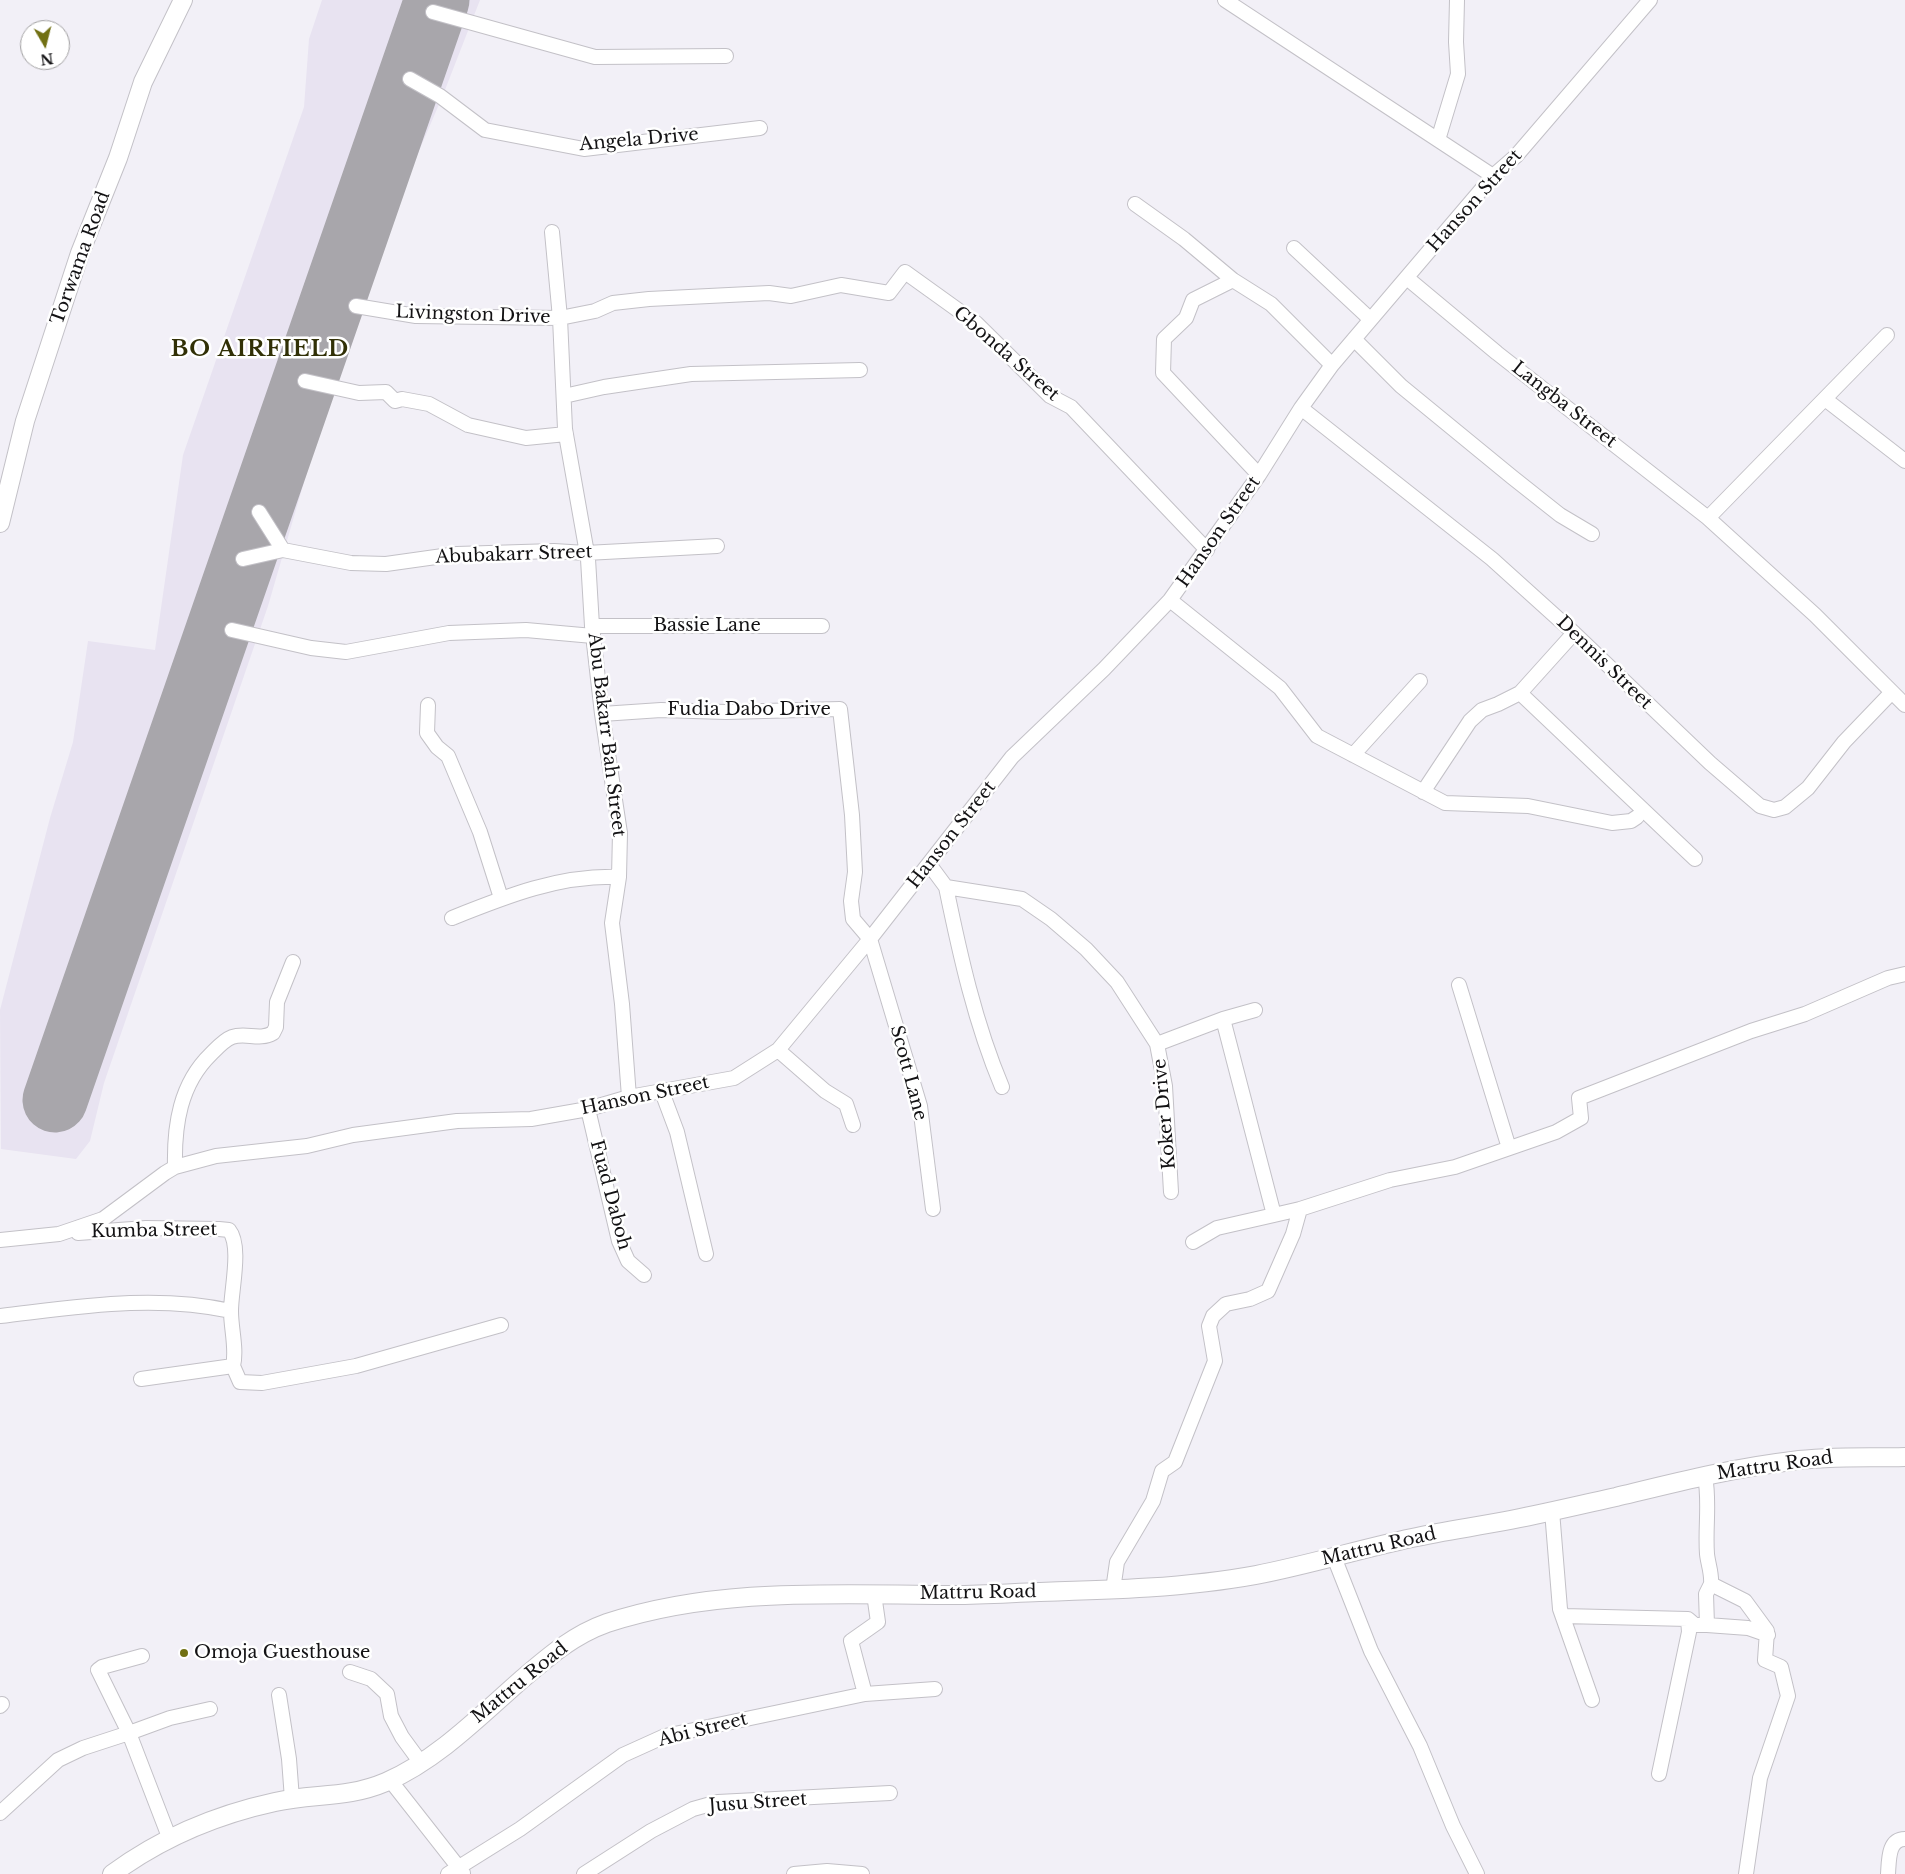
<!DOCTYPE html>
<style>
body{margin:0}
#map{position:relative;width:1905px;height:1874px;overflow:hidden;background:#f2f0f7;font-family:"Libre Baskerville",serif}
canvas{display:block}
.north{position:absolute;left:20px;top:20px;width:50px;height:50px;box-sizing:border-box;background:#fff;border:1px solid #a1a0a1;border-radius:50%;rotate:172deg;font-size:14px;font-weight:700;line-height:20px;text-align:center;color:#131214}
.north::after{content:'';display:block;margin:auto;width:18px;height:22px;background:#717013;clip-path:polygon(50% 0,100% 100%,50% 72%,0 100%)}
</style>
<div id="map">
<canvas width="1905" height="1874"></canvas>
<div class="north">N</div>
</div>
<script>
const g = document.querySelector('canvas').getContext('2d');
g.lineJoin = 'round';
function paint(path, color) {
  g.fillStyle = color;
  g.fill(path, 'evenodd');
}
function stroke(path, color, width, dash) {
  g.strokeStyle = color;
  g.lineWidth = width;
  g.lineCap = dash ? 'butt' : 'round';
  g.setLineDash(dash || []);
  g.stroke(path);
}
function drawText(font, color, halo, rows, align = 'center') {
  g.font = font + ' "Libre Baskerville",serif';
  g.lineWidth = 5;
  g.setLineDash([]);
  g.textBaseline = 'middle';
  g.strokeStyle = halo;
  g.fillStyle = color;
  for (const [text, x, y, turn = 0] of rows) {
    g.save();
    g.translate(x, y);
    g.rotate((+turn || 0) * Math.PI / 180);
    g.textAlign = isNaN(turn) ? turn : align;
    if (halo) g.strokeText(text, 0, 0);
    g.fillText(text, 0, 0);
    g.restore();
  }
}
const built = new Path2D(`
 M322,0H480L443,95L361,286L268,606L104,1083L90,1141L76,1159L1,1149L0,1010L50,818L73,742L88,641L155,650L183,455L304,107L309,39Z`);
const runway = new Path2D(`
 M55,1100L437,0`);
const minor = new Path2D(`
 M1225,0L1493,176
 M433,12L595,57L726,56
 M410,79L440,96L485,130L584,149L760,128
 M1438,140L1458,74L1456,42L1457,0
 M1135,204L1184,239L1233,280L1271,304L1332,365
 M552,232L560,318L565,429L588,559L592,626L602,714L620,833L619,877L612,923L622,1004L629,1097
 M1294,248L1370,319
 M1407,278L1497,353L1708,518L1887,335
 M1233,280L1193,300L1186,318L1164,339L1163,373L1259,475
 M356,306L416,316L560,318L595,311L613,303L649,299L769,293L791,296L841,285L889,293L905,272L976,323L1050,396L1071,407L1207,550
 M1354,339L1401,386L1512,477L1560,515L1592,534
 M305,381L359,393L386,392L395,401L402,399L429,404L468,425L526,438L566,434
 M564,396L604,387L691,374L860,370
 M1825,399L1905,461
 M1301,408L1492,559L1574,633L1710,763L1760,806L1774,810L1785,807L1808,788L1844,742L1892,692
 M1708,518L1815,615L1905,705
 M283,550L351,563L386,564L457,554L554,551L586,553L717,546
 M243,559L283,550L259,512
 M1170,600L1280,688L1317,736L1445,803L1528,806L1612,823L1631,821L1637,817
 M592,626H822
 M232,630L311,648L346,652L449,633L526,630L593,636
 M1520,693L1695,859
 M428,705L427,733L437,747L448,756L480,832L501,898
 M602,714L661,710L726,712L840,709L852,815L855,872L851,901L853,919L870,939L920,1106L933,1209
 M1353,755L1420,681
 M1423,792L1470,721L1482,710L1498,704L1520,693L1574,633
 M929,864L946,887L1022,899L1051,919L1086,949L1117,982L1157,1044L1165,1086L1171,1192
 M946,887C960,955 975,1023 1002,1087
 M452,918C507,896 559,875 619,877
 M1459,985L1509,1148
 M1157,1044L1223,1019L1255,1010
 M778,1050L825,1091L846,1104L853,1125
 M662,1092L677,1132L706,1254
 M588,1109L619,1241L628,1261L644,1275
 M175,1167C174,1125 180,1084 211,1054C217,1048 224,1040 232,1037C246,1032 259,1041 273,1033L276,1027L277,1002L293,962
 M1300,1209L1390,1180L1455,1167L1556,1132L1581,1118L1579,1098L1751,1031L1805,1014L1888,978L1905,974
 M78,1233L146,1228L219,1229L229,1230C242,1246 231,1290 231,1311C231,1329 237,1349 233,1366L141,1379
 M0,1240L59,1234L103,1219L165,1173L175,1167L216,1156L307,1146L353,1135L457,1121L531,1119L588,1109L629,1097L734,1078L778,1050L870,939L1012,757L1104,669L1170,600L1259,475L1301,408L1332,365L1493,176L1516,156L1650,0
 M1193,1242L1217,1228L1274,1215
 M0,1316C78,1307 153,1294 231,1311
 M233,1366L240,1382L262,1383L356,1366L501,1325
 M1705,1476C1710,1502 1705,1527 1707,1554C1708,1564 1712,1573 1711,1584L1745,1601L1767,1631L1765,1660L1781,1667L1788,1696L1760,1778L1746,1874
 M1552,1511L1560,1609L1592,1700
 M1334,1557L1371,1651L1420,1746L1453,1826L1477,1874
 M1113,1590L1117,1562L1153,1501L1162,1471L1175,1462L1215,1361L1209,1326L1213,1316L1226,1304L1250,1299L1268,1291L1293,1234L1300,1209L1274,1215L1223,1019
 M1563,1616L1688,1619
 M1707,1625L1748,1628L1768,1635
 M142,1656L102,1667L98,1670L129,1733L170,1718L210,1709
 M350,1672L371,1679L387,1694L391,1716L402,1737L421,1763
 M865,1694L851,1641L878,1622L874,1594
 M279,1695L289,1759L292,1799
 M0,1706L2,1704
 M1659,1774L1689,1632L1688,1619L1695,1625H1707L1706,1594L1711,1584
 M390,1780L463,1873
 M0,1813L58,1760L83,1748L129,1733L169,1837
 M448,1874L520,1829L623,1755L665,1736L865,1694L935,1689
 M584,1874L651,1831L693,1809L718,1802L890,1793
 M794,1874L827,1871L862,1874
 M1888,1874C1889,1860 1888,1839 1905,1839`);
const major = new Path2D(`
 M0,523L25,421L80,253L118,158L143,82L183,0
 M112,1874C161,1838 215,1815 275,1802C314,1793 346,1799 386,1782C437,1760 480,1716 521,1680C548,1657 573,1635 607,1623C719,1586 839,1595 954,1595C983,1595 1011,1593 1039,1592C1111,1590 1185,1588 1256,1575C1308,1565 1360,1549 1412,1538C1443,1531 1474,1527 1505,1521C1542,1514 1579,1505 1616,1497C1674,1483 1732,1468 1792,1461C1829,1456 1867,1458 1905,1457`);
const markers = [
 [184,1653,5,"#717013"]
];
const streetNames = [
 ["Angela Drive",639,140,-5],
 ["Hanson Street",1475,201,-48],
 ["Torwama Road",81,258,-70],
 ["Livingston Drive",473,315,2],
 ["Gbonda Street",1006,354,41],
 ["Langba Street",1564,405,38],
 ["Hanson Street",1219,532,-55],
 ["Abubakarr Street",514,555,-2],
 ["Bassie Lane",707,626],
 ["Dennis Street",1604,663,44],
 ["Fudia Dabo Drive",749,710],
 ["Abu Bakarr Bah Street",606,735,83],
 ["Hanson Street",952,835,-52],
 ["Scott Lane",908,1073,75],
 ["Hanson Street",645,1096,-12],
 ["Koker Drive",1165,1114,-95],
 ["Fuad Daboh",610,1195,75],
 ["Kumba Street",154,1231,-1],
 ["Mattru Road",1775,1466,-8],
 ["Mattru Road",1379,1547,-13],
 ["Mattru Road",978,1593,-1],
 ["Mattru Road",520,1683,-39],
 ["Abi Street",703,1730,-14],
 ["Jusu Street",758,1803,-4]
];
const poiNames = [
 ["Omoja Guesthouse",194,1653]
];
const districtNames = [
 ["BO AIRFIELD",260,350]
];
paint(built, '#e8e3f1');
stroke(runway, '#a8a6ab', 65);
stroke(minor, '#c3c1c7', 16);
stroke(major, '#c3c1c7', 20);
stroke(minor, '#fff', 14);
stroke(major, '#fff', 18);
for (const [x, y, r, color] of markers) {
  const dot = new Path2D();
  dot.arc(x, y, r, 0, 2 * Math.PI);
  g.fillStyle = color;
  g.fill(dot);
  stroke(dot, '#fff', 2);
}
drawText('18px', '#131214', '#fff', streetNames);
drawText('18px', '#131214', '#fff', poiNames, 'left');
g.letterSpacing = '1px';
drawText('bold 22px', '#313006', '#fff', districtNames);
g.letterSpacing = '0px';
</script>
